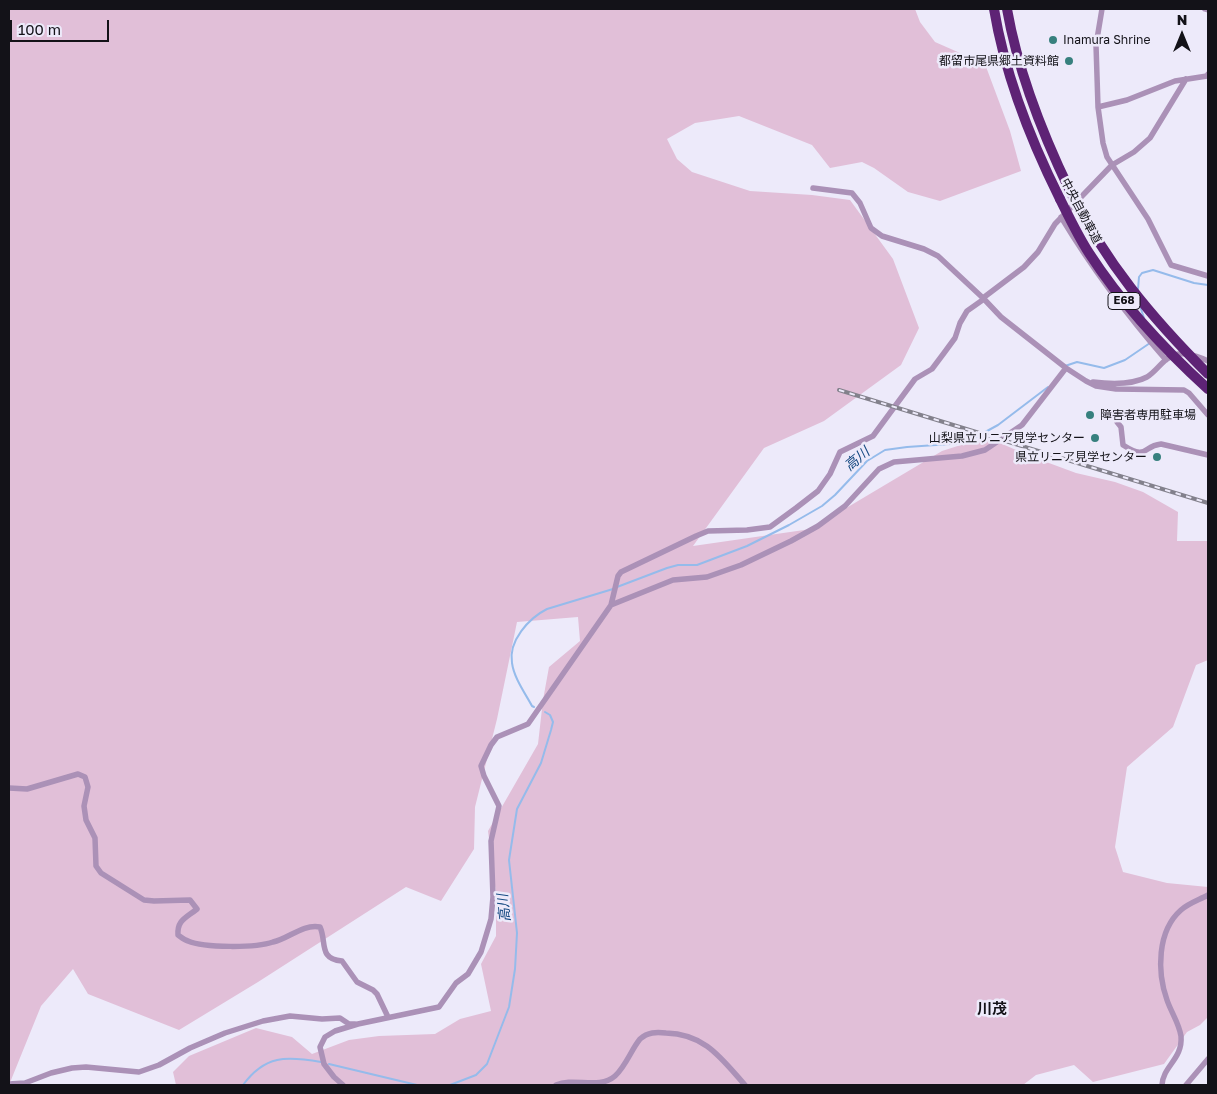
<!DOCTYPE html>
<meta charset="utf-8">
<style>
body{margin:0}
#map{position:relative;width:1217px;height:1094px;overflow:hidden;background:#edeafa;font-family:"Golos Text",sans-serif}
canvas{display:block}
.frame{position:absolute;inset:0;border:10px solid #131218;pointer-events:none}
.north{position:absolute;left:1157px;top:10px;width:50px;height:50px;-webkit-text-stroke:4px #edeafa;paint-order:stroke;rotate:0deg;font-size:14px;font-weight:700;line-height:20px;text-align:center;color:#131218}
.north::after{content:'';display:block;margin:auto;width:18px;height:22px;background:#131218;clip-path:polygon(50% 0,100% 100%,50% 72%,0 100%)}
.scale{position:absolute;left:10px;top:20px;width:99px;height:22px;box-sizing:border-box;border:2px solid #131218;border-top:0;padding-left:6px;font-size:15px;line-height:18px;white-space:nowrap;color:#131218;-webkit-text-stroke:4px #edeafa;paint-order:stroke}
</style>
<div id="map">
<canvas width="1217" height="1094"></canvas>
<div class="frame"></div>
<div class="north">N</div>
<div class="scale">100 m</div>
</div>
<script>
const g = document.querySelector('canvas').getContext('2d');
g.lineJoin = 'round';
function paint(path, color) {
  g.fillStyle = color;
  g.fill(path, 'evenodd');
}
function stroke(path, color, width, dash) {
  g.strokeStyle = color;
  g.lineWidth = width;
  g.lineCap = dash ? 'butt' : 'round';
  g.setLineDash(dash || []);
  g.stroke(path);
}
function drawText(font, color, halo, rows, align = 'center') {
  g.font = font + ' "Golos Text","Noto Sans JP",sans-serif';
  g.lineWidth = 5;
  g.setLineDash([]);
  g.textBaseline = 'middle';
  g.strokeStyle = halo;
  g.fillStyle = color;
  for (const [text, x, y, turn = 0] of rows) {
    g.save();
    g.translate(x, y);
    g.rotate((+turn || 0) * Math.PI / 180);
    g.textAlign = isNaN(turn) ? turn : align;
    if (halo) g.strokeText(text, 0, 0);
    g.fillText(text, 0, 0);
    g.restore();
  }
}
const green = new Path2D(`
 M9,9H915L920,22L935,42L985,64L1010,131L1021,171L940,201L908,192L874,168L862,162L830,168L812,145L739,116L695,123L667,139L677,159L692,172L750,191L812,195L850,200L893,259L919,328L901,365L824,421L764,448L693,546L811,529L942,451L986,437L1030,456L1076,473L1115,482L1143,492L1178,512L1177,541H1208V660L1196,665L1173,727L1127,767L1115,847L1123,872L1167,883L1208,887V1017L1200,1025L1187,1032L1164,1064L1093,1082L1074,1065L1036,1075L1023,1085H176L173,1072L189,1056L256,1028L292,1037L312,1054L349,1040L379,1036L435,1034L460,1019L491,1011L481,964L496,936V893L488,831L538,744L543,700L549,667L580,641L578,617L517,622L497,719L475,807L474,849L441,901L406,887L258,982L179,1030L88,994L73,969L41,1006L9,1085Z`);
const stream = new Path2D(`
 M1138,289L1139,277L1142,273L1153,270L1194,283L1208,285
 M1140,306L1144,318
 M1065,366L1077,362L1104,368L1125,360L1150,343
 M617,587L667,568L678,565H697L747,546L789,525L822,506L835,495L867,461L885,450L907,447L965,443L998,425L1048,387
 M534,707L532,706C525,693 514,678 512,663C508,641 529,618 547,609L613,589
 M329,1064L417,1085
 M243,1085C265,1055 286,1056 321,1062
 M450,1085L476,1075L487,1064L509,1007L515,969L517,933L509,860L517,809L541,763L551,730L553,722L550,715L545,712`);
const street = new Path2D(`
 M1102,9L1096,45L1098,107L1103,143L1107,157L1148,219L1171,265L1208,276
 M1205,9L1208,10
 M1098,107L1127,100L1175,81L1207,76L1208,74
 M813,188L852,193L860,203L871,228L882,236L924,249L938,256L983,298L1001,317L1066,368L1086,381L1096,386L1116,389L1184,390L1189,393L1208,415
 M1061,217C1093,270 1126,314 1166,360
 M983,298L1024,267L1038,252L1055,224L1112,165L1134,152L1150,138L1186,79
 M1093,382C1109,384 1132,385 1147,377C1155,372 1160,364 1167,359C1180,349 1195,355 1208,361
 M1117,422L1121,427L1123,445C1148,461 1142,446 1161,444L1208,455
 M611,605L618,576L621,572L696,536L708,531L747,530L770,527L796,508L818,491L830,474L840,452L873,436L915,379L932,369L944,353L955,338L960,323L967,311L984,299
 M9,788L27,789L78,774L85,777L88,787L84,806L86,820L95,838L96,866L101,873L144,900L154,901L190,900L197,909C186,918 177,920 178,935C181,937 184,940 188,941C204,948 256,948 273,942C290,938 302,924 320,927C327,942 318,959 342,961L357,982L373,990L377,994L388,1017
 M9,1084L25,1083L51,1073L72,1068L86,1067L139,1072L159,1065L190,1048L225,1033L263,1021L290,1016L322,1019L340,1018L349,1024H355
 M343,1085L334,1077L324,1064L320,1047L325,1037L335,1031L358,1024L439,1007L456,983L468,974L481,952L491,919L493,897L491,841L499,806L484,776L481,766L491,745L497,737L528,724L611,605L673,580L707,577L741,565L791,541L818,526L845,506L879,469L894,462L962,456L985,450L1022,425L1066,368
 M556,1085C574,1077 599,1090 615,1076C626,1066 631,1050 640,1039C648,1032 656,1032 666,1033C705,1034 721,1058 745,1085
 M1162,1085C1163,1066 1183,1059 1181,1036C1179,1023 1171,1012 1167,1000C1157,972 1157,931 1181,910C1189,903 1199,900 1208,895
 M1186,1085L1208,1059`);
const highway = new Path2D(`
 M994,9C1005,75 1030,139 1060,199
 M1007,9C1018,72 1042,133 1070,191`);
const rail = new Path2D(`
 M839,390L1208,503`);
const highwayBridge = new Path2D(`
 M1070,191C1106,263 1151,317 1208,374
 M1060,199C1069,217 1078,236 1089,253C1122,304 1164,349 1208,389`);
const markers = [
 [1053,40,5,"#37807e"],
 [1069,61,5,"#37807e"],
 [1090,415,5,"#37807e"],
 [1095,438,5,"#37807e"],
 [1157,457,5,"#37807e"]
];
const shields = [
 [1124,301,32]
];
const shieldNames = [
 ["E68",1124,301]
];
const poiNames = [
 ["Inamura Shrine",1063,40,"left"],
 ["都留市尾県郷土資料館",1059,61],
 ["障害者専用駐車場",1100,415,"left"],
 ["山梨県立リニア見学センター",1085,438],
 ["県立リニア見学センター",1147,457]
];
const streetNames = [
 ["中央自動車道",1081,211,62]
];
const waterNames = [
 ["高川",857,459,-40],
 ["高川",504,908,-96]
];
const quarterNames = [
 ["川茂",992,1009]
];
paint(green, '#e1bfd8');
stroke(stream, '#95bbeb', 2);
stroke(street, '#ab91b7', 5.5);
stroke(highway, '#5e2375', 10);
stroke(rail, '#83818c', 4);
stroke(rail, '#edeafa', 2, [5.5]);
stroke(highwayBridge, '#5e2375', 10);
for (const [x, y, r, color] of markers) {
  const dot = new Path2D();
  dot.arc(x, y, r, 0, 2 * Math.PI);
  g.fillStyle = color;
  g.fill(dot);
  stroke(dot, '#edeafa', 2);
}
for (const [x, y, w] of shields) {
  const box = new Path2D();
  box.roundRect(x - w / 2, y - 8.5, w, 17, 4);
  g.fillStyle = '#edeafa';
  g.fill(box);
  stroke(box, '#131218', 1);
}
drawText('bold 11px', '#131218', null, shieldNames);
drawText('12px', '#131218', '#edeafa', poiNames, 'right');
drawText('12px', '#131218', '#edeafa', streetNames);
drawText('italic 14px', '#134881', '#edeafa', waterNames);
drawText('bold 15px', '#131218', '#edeafa', quarterNames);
</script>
